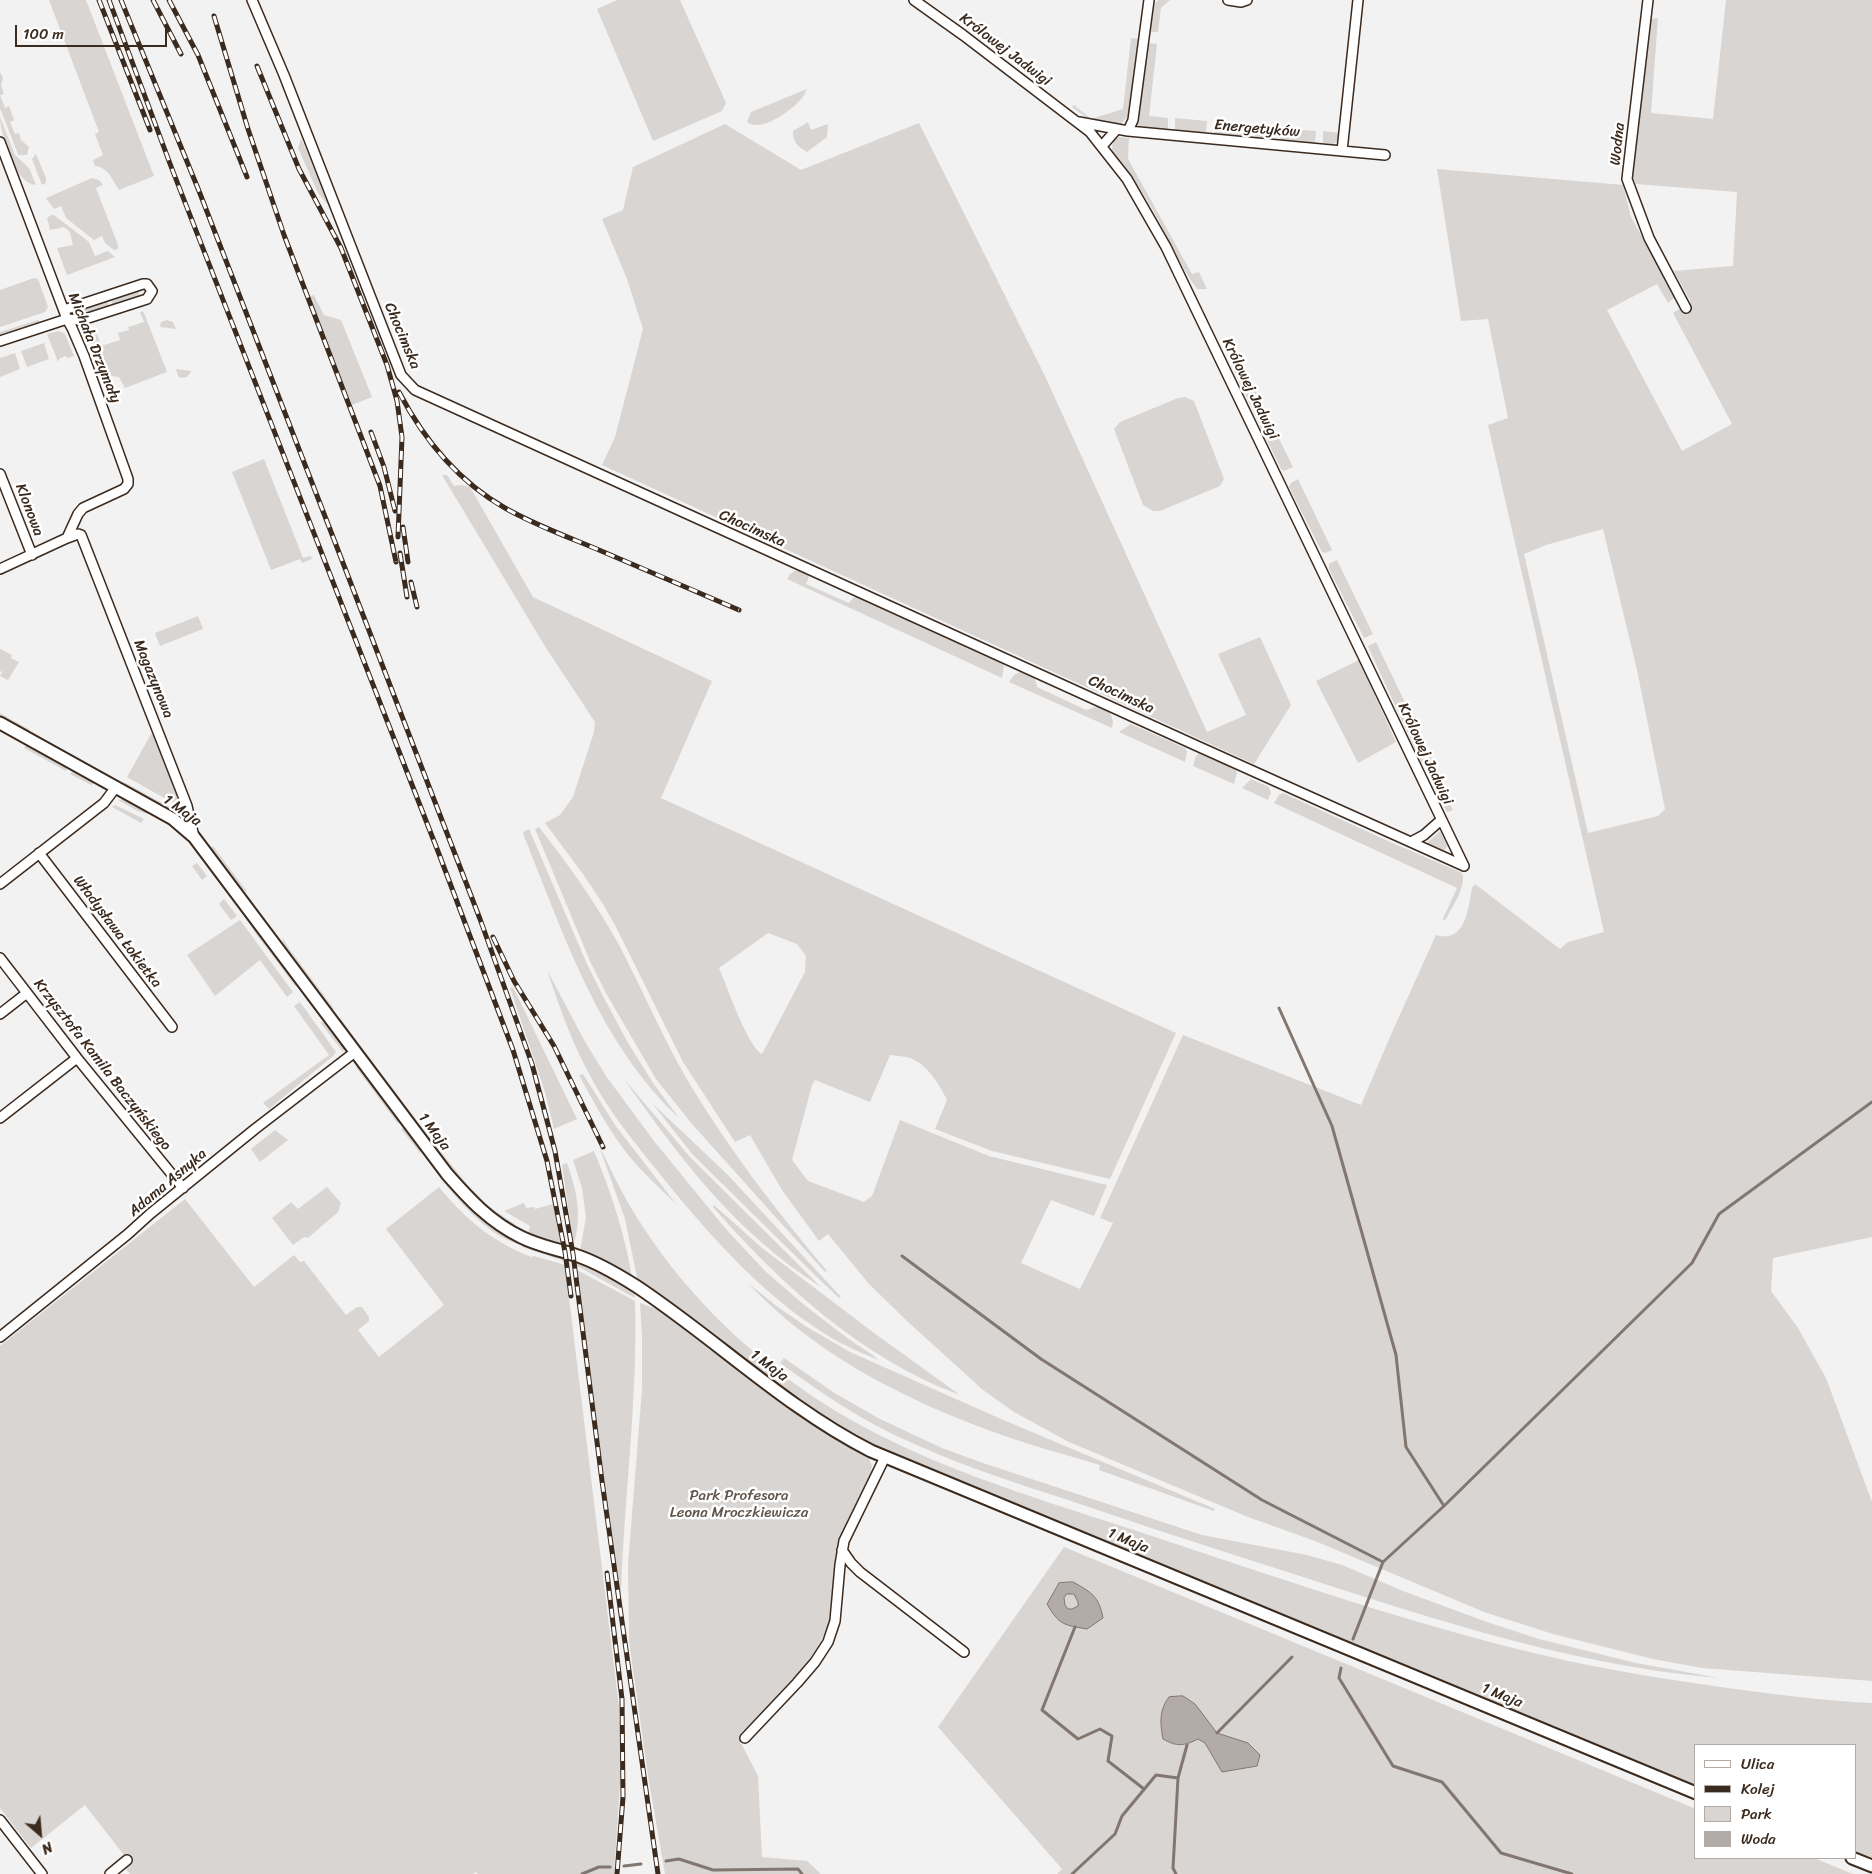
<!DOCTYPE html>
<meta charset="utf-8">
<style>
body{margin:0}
#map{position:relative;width:1872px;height:1874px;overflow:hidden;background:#f3f2f2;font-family:Sriracha,sans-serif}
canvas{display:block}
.legend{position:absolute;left:1694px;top:1744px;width:162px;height:115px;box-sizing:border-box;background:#fff;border:1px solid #b1aaa5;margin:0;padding:6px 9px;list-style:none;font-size:15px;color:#3b2a1e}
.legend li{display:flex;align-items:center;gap:10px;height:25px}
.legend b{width:25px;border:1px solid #b1aaa5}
.north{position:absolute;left:15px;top:1809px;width:50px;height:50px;-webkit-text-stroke:4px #fff;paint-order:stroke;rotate:153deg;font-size:14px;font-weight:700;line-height:20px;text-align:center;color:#3b2a1e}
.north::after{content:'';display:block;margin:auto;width:18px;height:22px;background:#3b2a1e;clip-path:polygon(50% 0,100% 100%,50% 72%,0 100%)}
.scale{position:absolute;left:15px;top:25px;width:152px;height:22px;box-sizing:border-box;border:2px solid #3b2a1e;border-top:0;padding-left:6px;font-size:15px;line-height:18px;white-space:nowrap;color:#3b2a1e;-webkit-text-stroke:4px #fff;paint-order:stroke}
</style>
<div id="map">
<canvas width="1872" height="1874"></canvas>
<ul class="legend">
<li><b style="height:6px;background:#fff"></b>Ulica</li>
<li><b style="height:6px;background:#3b2a1e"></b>Kolej</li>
<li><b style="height:14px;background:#d8d5d2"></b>Park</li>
<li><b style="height:14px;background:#b2aba7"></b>Woda</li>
</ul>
<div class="north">N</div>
<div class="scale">100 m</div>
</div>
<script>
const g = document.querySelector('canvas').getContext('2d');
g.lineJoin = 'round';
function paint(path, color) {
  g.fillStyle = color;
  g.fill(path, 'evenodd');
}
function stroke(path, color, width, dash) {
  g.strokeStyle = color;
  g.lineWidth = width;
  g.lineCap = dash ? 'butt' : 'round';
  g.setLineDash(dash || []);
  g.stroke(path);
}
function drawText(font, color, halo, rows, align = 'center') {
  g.font = font + ' Sriracha,sans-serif';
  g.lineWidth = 5;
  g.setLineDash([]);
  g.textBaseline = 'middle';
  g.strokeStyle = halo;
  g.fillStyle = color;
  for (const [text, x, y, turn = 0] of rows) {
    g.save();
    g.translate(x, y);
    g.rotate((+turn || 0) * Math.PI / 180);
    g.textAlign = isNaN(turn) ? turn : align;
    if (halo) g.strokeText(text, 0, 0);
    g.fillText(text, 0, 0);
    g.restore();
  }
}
const green = new Path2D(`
 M49,0H86L154,176L119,190C112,179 108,167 95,166L93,160L103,155L95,134L99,132Z
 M617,0H680L726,103L722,111L653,141L597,9Z
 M1159,0H1170L1161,8L1158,32H1148C1149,20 1148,6 1159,0Z
 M1726,0H1872V1237L1773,1258L1771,1291L1798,1328L1826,1378L1872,1502V1681L1702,1668L1653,1659L1553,1634L1484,1612L1315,1541L1248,1517L1069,1442L1014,1412L983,1390L907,1321L869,1284L828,1234L819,1241L782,1190L750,1135L735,1142L683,1062L616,927L603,904L583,874L545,823L560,815L573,797L594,732L595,722L546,648L442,475H447L454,486L461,485L470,487L533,597L712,681L661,798L1176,1033L1110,1179L992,1151L935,1129L947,1100C940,1085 927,1064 910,1058C904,1056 897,1056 890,1055L870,1102L815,1080L812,1085L792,1160L808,1181L864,1202L872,1196L900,1120L989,1156L1107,1185L1094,1216L1051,1200L1021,1263L1080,1289L1113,1223L1100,1218L1183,1035L1361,1105L1393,1030L1436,935C1466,944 1468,908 1472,888L1475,884L1560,949L1568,942L1604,932L1488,425L1508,418L1488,319L1461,321L1437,169L1623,185L1631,217L1675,297L1668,303L1657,284L1607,310L1682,451L1732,424L1673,313L1691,302L1674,271L1733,266L1737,192L1636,184L1633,178L1650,19L1658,18L1651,113L1713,119ZM1603,529L1637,670L1665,809L1658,816L1588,833L1524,554L1546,545ZM768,933L797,944L806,956L805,972L762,1054C747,1046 727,986 719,968Z
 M1131,38L1138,39L1140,43L1129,115L1120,125L1090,120L1072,107L1074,105L1091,119L1123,109Z
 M1147,43L1157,44L1149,116L1168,118V128L1165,130L1141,129L1136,126Z
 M0,72L3,78L1,85L4,94L0,95L5,108L9,106L14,120L10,122L15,134L19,133L21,140L29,147L27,155H18V154L0,108Z
 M807,89C805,92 804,97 801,99C791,111 761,133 747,122L751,112Z
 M0,117L15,155L29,168L36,185C30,184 26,182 22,177C12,168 0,130 0,117Z
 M1175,118L1207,121L1206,132L1204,134L1175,131Z
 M808,122L811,130L828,124L827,137L807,152C797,146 793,142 793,131Z
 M1215,122L1243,124L1242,135H1216L1214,132Z
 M919,123L1045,376L1207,732L1246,715L1218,654L1260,637L1291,705L1254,764L602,465L615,437L643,329L627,279L602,219L623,210L633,167L725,124L801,170Z
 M1255,125L1267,126L1266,138L1255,137Z
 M1280,128L1316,131L1315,141L1312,143L1280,140Z
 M1323,131L1339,133L1338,141L1333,144L1323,143Z
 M1119,137L1129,138L1128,159L1192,274L1199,272L1207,289H1197C1180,266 1169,239 1155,214C1143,191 1127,171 1112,150L1113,140Z
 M301,138L334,215H333L328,205L318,193L298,148Z
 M36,154L46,178V183L42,185L32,159Z
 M92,178L99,180L103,185L96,188L118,245V249L114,250L105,243L102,236L94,240L66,218L61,206L54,209L46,198Z
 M51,215H54L89,242L95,256L108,251L115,257L67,275L57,248L73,245L70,232L64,227L50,230L47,218Z
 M34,278L38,279L48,307L45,312L0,327V290Z
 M138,290L140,298L113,307L110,298Z
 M314,295L324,315L341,320L372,397L352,405L310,296Z
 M107,300L110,308L82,316L80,308Z
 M142,311L144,313L167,372L125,388L119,377L113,376L103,379L90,345L91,342L88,335L84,333L83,330L90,328L92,332L96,331L100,343L104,345L120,340L118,333L129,330L128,327L144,322L140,312Z
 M38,320L41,322L0,336V332Z
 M167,320L173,322L176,329L160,327L161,322Z
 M59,331L65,334L74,356L68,358L65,356L59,359L58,362L47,334Z
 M44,343L49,359L27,367L21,351Z
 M15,353L20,369L0,377V358Z
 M1243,366L1293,467L1284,471L1281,469L1234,371Z
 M176,369L191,371V372L187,377L181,378L178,376Z
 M1185,397L1194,401L1224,479L1220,486L1160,511H1153L1143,505L1114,429L1120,422L1178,398Z
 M264,459L303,558L311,556L312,559L302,563L300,559L271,570L232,472Z
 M1298,479L1332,550L1326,553L1322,552L1289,487L1291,483Z
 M1337,560L1373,634L1364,638L1329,569V564Z
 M795,571H800L808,574L809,577L806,584L849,603L853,598L856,596L997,660L1004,665L1002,678L787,579L790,574Z
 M198,616L203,629L160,646L155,633Z
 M1376,642L1434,763L1426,765L1422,764L1371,653L1368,646Z
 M0,649L12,655L11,658L19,662L8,680L0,676L2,672L0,671Z
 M1359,660L1396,742L1358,763L1316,681Z
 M1020,672H1023L1034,676L1037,687L1086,710L1098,706L1110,712L1113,722L1112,728L1009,682L1014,675Z
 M0,713L30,730L27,732L0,717Z
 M1131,724L1185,748L1187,752L1185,762L1119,732Z
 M153,733L184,807L182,808L127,777L151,734Z
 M27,744L67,766L66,771L24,748Z
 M1199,753L1235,769L1237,773L1234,784L1193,766L1196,756Z
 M74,770L95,781L93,784L91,785L70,774Z
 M1436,777L1453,810L1447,812L1432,785L1431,780Z
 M1251,779L1269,787L1271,793L1268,800L1242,788Z
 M124,782L184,815L180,816L173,813L126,787Z
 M1283,793L1388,841L1462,873C1467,886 1452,907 1446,919L1442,921L1457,888L1274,803L1279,795Z
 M123,799L147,811V814L138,811L118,800Z
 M115,805L144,819L141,823L112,807Z
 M539,827C568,864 595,902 618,943C644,992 665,1044 694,1091C733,1155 779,1214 827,1271L825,1272L692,1124L656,1079L607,995L590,961L535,829Z
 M529,829L587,964L604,998L628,1043L653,1083L679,1118C599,1043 564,935 524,836L523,832Z
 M1440,831L1448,846L1444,850L1427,843Z
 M213,846L248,893L241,889L210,848Z
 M197,863L207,876L202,880L192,866Z
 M224,899L237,916L231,920L219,904Z
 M245,917H248L295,981L296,987L256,934Z
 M240,920L293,992L287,997L260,960L215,996L187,955Z
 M282,937L288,947L334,1009L330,1010L285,949Z
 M547,970L584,1040L606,1076L654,1141L725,1228L765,1271L803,1304L847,1338L874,1356L878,1360C862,1353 845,1346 830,1337C763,1296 712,1238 663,1178C634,1142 605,1107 585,1066C569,1035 558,1002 547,970Z
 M513,987L577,1119L554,1129L545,1092L510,988Z
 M300,1002L336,1052L333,1056L269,1109L263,1103L329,1055L294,1006Z
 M340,1018L432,1141L467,1184L488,1206L516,1225L513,1227L486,1208L464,1186L430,1143L339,1022Z
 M320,1022L326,1023L345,1047L343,1052Z
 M355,1066L359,1067L399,1121L398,1124Z
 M583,1074L615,1125L677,1205C661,1189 643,1173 628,1155C609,1130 594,1103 579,1075Z
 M624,1079L690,1157L821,1287C735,1232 682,1161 624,1079Z
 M652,1103L727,1174L841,1297L839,1298L820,1280L693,1155Z
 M404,1128L422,1150L420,1153L401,1129Z
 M275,1130L288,1140L260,1162L251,1149Z
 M599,1146C611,1169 622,1194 636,1216C676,1281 733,1340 795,1384C905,1464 1040,1498 1167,1541C1291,1582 1415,1625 1542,1655C1606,1670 1670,1680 1735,1689C1781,1695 1826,1701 1872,1703V1860L1856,1853V1745H1696V1787L874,1447L850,1435L812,1410L638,1282L625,1219Z
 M594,1151C611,1192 625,1234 632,1278L580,1251L586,1217L582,1188L573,1160Z
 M567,1163C576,1189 582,1212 575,1240L573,1241L562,1165Z
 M443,1181H447C467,1206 489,1227 519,1242V1244C490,1237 461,1204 443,1181Z
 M327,1187L341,1203L338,1212L308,1238L304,1237L293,1245L272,1218L291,1202L298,1209Z
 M439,1187C465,1219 493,1242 531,1257L534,1256L565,1265L619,1707L621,1770L614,1874H478L476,1872L473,1874H130L126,1869L131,1864L85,1805L31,1848L0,1808V1346L185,1199L254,1287L294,1255L300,1262L304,1261L346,1315L357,1307H362L369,1317V1321L358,1330L379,1357L444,1305L386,1229Z
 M524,1203L526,1208L534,1207L535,1209L553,1204L561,1245L528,1234L530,1226L504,1211Z
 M714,1205L762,1248L874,1333L960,1395C864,1360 779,1283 713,1207Z
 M522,1243L563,1257L564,1261L522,1247Z
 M576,1261L603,1273L634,1292L635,1298L577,1266Z
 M577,1270L635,1301C638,1399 624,1497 621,1595H619Z
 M748,1283L779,1308L807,1327L850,1352L1001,1419L1215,1509L1214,1511L1099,1470L1100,1465C1063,1454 1025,1444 988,1430C901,1398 812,1352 748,1283Z
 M640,1303L659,1310L804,1420L844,1445L868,1456L872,1466L870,1475C860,1495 846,1520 839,1541C830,1568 838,1601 827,1628C811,1667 769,1704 740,1734L741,1743L758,1776L762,1857L807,1861L821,1874H665L648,1776L629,1641L628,1565L642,1389V1337Z
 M784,1358L833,1392L878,1418L942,1448L983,1463L1202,1535L1307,1555L1342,1565L1403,1591L1487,1622L1539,1639L1636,1663L1719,1678C1561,1665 1404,1609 1253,1561C1191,1541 1129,1521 1068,1500C1015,1483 963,1466 912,1443C865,1423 821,1393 780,1363Z
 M1064,1547L1696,1809V1858H1814L1853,1874H1057L1062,1869L938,1727Z`);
const water = new Path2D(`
 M1073,1582C1091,1592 1099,1596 1103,1618L1087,1629C1064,1625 1059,1625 1047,1604L1059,1583ZM1067,1594H1074L1078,1602V1606L1072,1609H1068L1065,1605L1064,1598Z
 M1183,1696L1195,1704L1217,1733L1248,1743L1260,1755L1257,1766L1222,1772L1205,1743L1198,1739C1184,1746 1177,1747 1163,1739C1160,1723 1159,1710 1169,1697Z`);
const stream = new Path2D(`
 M1279,1008L1332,1126L1396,1355L1406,1447L1444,1506
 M902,1256L1041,1359L1262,1500L1383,1562
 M1075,1627L1042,1710L1078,1739L1100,1729L1112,1736L1108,1761L1144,1789
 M1353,1639L1383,1562L1444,1506L1692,1263L1719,1214L1872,1102
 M1341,1668L1339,1678L1393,1766L1442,1782L1501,1853L1572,1874
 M1217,1733L1292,1657
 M666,1861L679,1859L713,1870L798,1869L802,1874
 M624,1866L641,1864
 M582,1874L599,1867H610
 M1072,1874L1115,1834L1122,1816L1156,1775L1178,1778L1187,1745
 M1176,1874L1173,1868L1178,1778`);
const minor = new Path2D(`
 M252,0L284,75L401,375L415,390L1195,745L1464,866
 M914,0L963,35L1090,132L1127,179L1166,247L1464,866
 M1228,0L1241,2L1247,0
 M1648,0L1627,179L1649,238L1686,308
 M1079,122L1128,131L1385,155
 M1128,131L1133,120L1149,0
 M0,142L67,319L72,328L84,356L128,479V484L124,489L83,508L78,514L67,538
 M1102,146L1116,130
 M1342,151L1358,0
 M64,310L143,284H147L152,291L147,299L82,320L67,319
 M0,341L67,319
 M0,474L32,555
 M0,569L67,538L78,534L81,535L187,806L194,837
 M1411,842L1424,835L1441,820
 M39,853L172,1027
 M0,884L104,803L116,787
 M0,958L77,1058L183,1188
 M0,1014L27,993
 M0,1118L77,1058
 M0,1337L128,1234L150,1214L255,1129L355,1052
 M842,1550L851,1563L860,1572L964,1652
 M745,1738L797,1683L815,1662L828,1642L835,1621L840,1565L844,1541L885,1457
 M0,1820L42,1874
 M110,1874L127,1860`);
const tertiary = new Path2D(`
 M0,723L173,819L194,837L447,1174C469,1199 490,1222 521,1237C539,1246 557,1249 575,1255C597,1262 617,1274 636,1286C716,1339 786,1408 871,1451L1696,1793
 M1852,1858L1872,1866`);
const rail = new Path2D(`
 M99,0L150,130
 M109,0L172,169L439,854L513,1050L547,1161L565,1252L571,1296
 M121,0L199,191L333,537L480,919L532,1064L555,1151L573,1254L602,1481L658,1874
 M153,0L181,54
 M169,0L198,55L247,177
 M214,16L248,129L284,235L380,486L396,562
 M257,66L299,169L341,248L387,365L397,401L402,437L398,537
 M399,392C424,440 458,481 505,508C535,525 568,537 599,550C646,570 693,590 739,610
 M371,432L384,467L395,511
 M403,527L408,562
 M400,553L407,597
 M411,582L417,607
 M493,937L514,981L554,1046L603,1147
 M607,1573L622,1699L623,1797L617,1874`);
const streetNames = [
 ["Królowej Jadwigi",1005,50,37],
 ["Energetyków",1257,129,5],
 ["Wodna",1618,144,-84],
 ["Chocimska",402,336,67],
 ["Michała Drzymały",94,348,68],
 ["Królowej Jadwigi",1250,389,64],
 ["Klonowa",29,510,69],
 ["Chocimska",752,529,24],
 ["Magazynowa",153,679,68],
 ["Chocimska",1121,695,25],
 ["Królowej Jadwigi",1425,754,65],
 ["1 Maja",182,811,36],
 ["Władysława Łokietka",117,932,53],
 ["Krzysztofa Kamila Baczyńskiego",102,1065,52],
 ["1 Maja",434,1132,53],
 ["Adama Asnyka",168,1183,-40],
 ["1 Maja",769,1366,37],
 ["1 Maja",1128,1541,23],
 ["1 Maja",1502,1696,22]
];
const parkNames = [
 ["Park Profesora",739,1496],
 ["Leona Mroczkiewicza",739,1513]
];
paint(green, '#d8d5d2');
paint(water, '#b2aba7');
stroke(water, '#827770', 1);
stroke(stream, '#827770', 3);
stroke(minor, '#3b2a1e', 12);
stroke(tertiary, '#3b2a1e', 15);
stroke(minor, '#fff', 9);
stroke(tertiary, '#fff', 11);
stroke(rail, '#3b2a1e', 5);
stroke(rail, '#fff', 3, [9]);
drawText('15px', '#3b2a1e', '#fff', streetNames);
drawText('15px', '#62554b', '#fff', parkNames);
</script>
